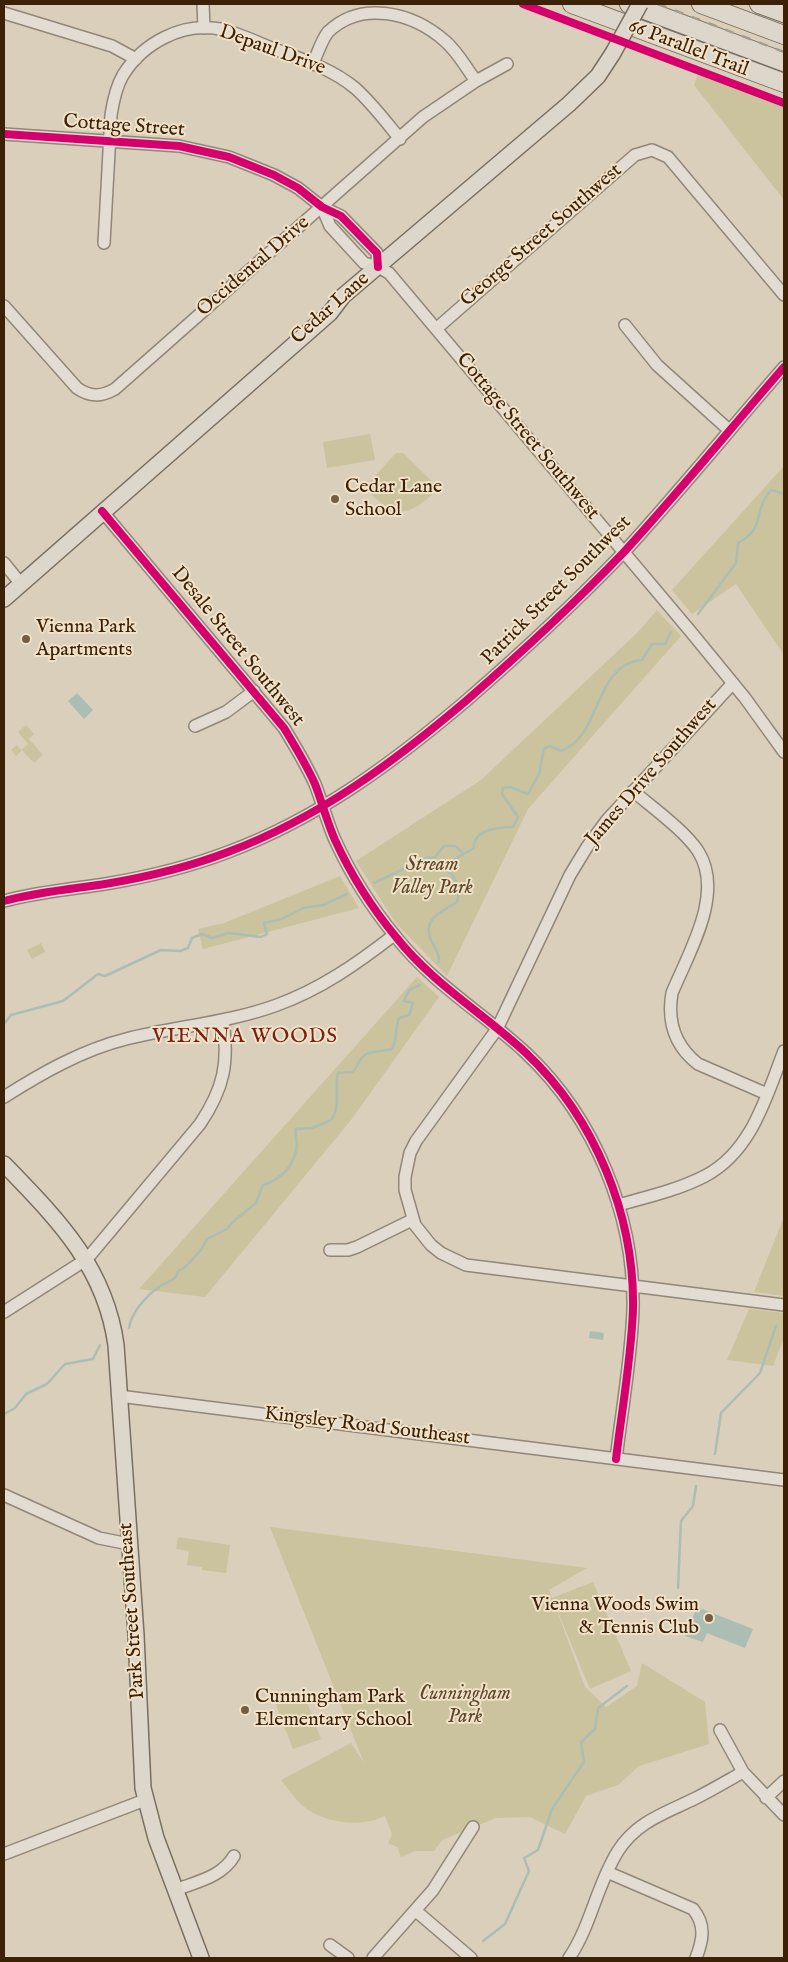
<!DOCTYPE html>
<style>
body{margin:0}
#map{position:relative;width:788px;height:1962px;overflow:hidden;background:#dacfba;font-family:"IM FELL English",serif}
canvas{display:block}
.frame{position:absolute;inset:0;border:5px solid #3c2106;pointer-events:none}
</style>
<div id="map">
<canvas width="788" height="1962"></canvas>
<div class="frame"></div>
</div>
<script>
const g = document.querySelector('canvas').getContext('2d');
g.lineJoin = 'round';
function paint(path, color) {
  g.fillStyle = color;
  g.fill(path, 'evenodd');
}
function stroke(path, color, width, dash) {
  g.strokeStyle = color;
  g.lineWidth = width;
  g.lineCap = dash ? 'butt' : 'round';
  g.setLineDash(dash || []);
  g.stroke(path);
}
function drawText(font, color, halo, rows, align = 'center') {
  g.font = font + ' "IM FELL English",serif';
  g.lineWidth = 4;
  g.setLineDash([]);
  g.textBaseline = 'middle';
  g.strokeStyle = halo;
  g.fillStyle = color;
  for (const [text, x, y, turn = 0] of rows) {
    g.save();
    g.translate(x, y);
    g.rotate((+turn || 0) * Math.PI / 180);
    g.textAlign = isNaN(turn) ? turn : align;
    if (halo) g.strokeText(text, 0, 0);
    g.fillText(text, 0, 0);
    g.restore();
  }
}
const green = new Path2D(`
 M698,74L784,106V200L694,85Z
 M370,434L375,460L327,468L323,442Z
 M396,453H403L439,488C407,520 395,518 364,488Z
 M784,466V655L736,584L692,614L672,590Z
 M657,610L681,636L528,809L447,976L395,922L356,861L481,780L638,632Z
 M26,725L34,734L29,739L43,755L34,763L22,750L16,756L11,750L17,745L21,750L28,744L18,732Z
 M340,876L359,908L203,949L198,929L224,923Z
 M41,943L45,952L32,959L27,950Z
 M417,977L439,997L351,1120L205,1297L139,1289Z
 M784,1217V1296L754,1292Z
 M749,1309L784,1313V1338L773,1366L727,1360Z
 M270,1527L587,1568L549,1590L552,1598L593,1582L631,1671L590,1689L553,1600L585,1687L606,1707L637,1686L642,1663L705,1702L709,1744L639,1766L618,1785L586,1796L565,1834L530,1817L496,1818L442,1840L434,1851H415L401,1857L397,1847L388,1843L392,1834L385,1816C363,1827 332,1824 310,1811C299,1805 289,1790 281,1780L351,1743L364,1763Z
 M178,1537L230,1545L226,1573L202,1570V1567L187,1565L189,1551L176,1549Z
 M303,1692L321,1739L293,1749L275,1702Z`);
const water = new Path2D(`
 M77,693L93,710L84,719L68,701Z
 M590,1331L604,1333L603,1340L589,1338Z
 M697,1607L753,1629L745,1648L707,1633L703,1642L685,1636Z`);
const stream = new Path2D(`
 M698,614L736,563L738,543C767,527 752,511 771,490L784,494
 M374,883L426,858L435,857L444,846H455L463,853
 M439,962C440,953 434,947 431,940C421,918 444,911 457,902C461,890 458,881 449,872L450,862L474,848C472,830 499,827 513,827L518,817L502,794L503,788L510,787L528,794L539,774L544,749L550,746L561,751C602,737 593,664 642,660L652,644H665L671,632
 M4,1024L11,1015L63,1001L98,974L105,976L161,950L180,951L188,948L192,938L202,934L212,938L229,933L261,937L267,934L264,923L282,919L303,908L323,905L347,894
 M129,1328C131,1313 146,1296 159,1287C164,1283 170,1282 176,1277L178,1271L184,1268L201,1250L207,1239L227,1229L235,1220L256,1203L263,1185C281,1180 296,1164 297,1144C297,1139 294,1135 296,1129L312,1128L331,1120C342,1105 333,1090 338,1073L353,1072C357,1067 360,1058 365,1055C368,1051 386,1051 392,1049C398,1038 395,1028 399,1018L409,1015L413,1003L404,1001L409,990L420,985
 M4,1414L15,1408L26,1394L47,1384L65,1364L93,1359L100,1345
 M715,1454L721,1413L760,1373L776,1326
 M678,1588L681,1521L693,1506L696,1486
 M483,1941L505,1924L529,1871L524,1858L538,1850L552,1809L584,1762L581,1742L595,1729L598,1708L627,1686`);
const minor = new Path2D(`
 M203,4L204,28
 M4,13L112,46L136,59
 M313,63C318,53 321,41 328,32C361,0 412,12 445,41C458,52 466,68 476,81
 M4,134L179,146L229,157L274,175L298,188L322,207L341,216L377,253L378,267
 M322,207L330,226L364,263L378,267L389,273L691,632L745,698L784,752
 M104,243L111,115C113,102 116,87 123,75C143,43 182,22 220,29C239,33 258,43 277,50C304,60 332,69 355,88C372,103 386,122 400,139
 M4,306L77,388C90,397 101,397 115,389L423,117L476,81L507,64
 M625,325L657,365L729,430
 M436,329L635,155L652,150L668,157L784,295
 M102,511L284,728C295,746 306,764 315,784C322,802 327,822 335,840C351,875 372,908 396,937C433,984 483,1013 526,1053C595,1118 635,1216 633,1310C631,1360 622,1409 616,1459
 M4,563L21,584
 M733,683L607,820L587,847L570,875L497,1029L416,1141L410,1153L405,1177V1190L415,1225L431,1245L441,1253L466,1265L784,1305
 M195,726L226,712L254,691
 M633,791C652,807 685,831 698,851C725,893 689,952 672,993C667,1022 675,1046 698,1064L767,1094
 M4,901C37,892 71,889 105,884C147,877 189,867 228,852C319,818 394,762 467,700C521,653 574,604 624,552C679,492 731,428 784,367
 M4,1097C42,1073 82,1050 126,1039C177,1026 228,1023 277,1005C321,989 358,963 394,935
 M618,1205C647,1197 678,1190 705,1176C752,1151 766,1097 784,1051
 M330,1250H348L357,1247L412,1220
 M4,1312L87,1259L200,1124C224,1088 229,1063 223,1021
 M119,1396L784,1480
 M4,1495L99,1538L129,1544
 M720,1730L743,1772L784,1815
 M766,1798L784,1781
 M4,1854L145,1800
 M607,1872L693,1909C706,1925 703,1940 696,1958
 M175,1890C196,1882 222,1877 234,1856
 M416,1911L471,1958
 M330,1945L348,1958
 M373,1958L433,1890L473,1827
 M569,1958C591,1926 597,1884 618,1851C637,1821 666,1813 696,1798C712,1790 727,1781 743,1772`);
const major = new Path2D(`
 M4,599L330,313L343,296L569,104L598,76L613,53
 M4,1164C57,1219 105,1266 116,1345L136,1635L143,1788L156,1838L201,1958`);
const highway = new Path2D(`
 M572,4L784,83
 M629,4L784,62
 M701,4L784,35
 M759,4L784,13`);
const rail = new Path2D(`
 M658,4L784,52`);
const majorBridge = new Path2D(`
 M613,53L640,4`);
const cycleway = new Path2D(`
 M523,4L784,103
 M4,134L179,146L229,157L274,175L298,188L322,207L341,216L377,253L378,267
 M102,511L284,728C295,746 306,764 315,784C322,802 327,822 335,840C351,875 372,908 396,937C433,984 483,1013 526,1053C595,1118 635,1216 633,1310C631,1360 622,1409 616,1459
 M4,901C37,892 71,889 105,884C147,877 189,867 228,852C319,818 394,762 467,700C521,653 574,604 624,552C679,492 731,428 784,367`);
const markers = [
 [335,499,5,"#735e45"],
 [26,639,5,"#735e45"],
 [709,1618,5,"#735e45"],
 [245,1710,5,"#735e45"]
];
const streetNames = [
 ["66 Parallel Trail",688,49,21],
 ["Depaul Drive",272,51,20],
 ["Cottage Street",124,127,4],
 ["George Street Southwest",542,236,-41],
 ["Occidental Drive",254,267,-41],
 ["Cedar Lane",331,309,-42],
 ["Cottage Street Southwest",527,437,50],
 ["Patrick Street Southwest",557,591,-45],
 ["Desale Street Southwest",237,647,51],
 ["James Drive Southwest",652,773,-49],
 ["Kingsley Road Southeast",367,1427,7],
 ["Park Street Southeast",133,1611,-94]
];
const poiNames = [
 ["Cedar Lane",345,488],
 ["School",345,511],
 ["Vienna Park",36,628],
 ["Apartments",36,651],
 ["Vienna Woods Swim",699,1606,"right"],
 ["& Tennis Club",699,1629,"right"],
 ["Cunningham Park",255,1698],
 ["Elementary School",255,1721]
];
const parkNames = [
 ["Stream",432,866],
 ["Valley Park",432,889],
 ["Cunningham",465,1695],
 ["Park",465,1718]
];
const neighbourhoodNames = [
 ["VIENNA WOODS",245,1038]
];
paint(green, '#cac39d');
paint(water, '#acbeb3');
stroke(stream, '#acbeb3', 2.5);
stroke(minor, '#918778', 14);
stroke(major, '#796f61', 18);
stroke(highway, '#796f61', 20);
stroke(minor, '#e2dcd2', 11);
stroke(major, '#ddd6ca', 15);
stroke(highway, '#ddd6ca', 18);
stroke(rail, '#a39c91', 2.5, [9, 9]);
stroke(majorBridge, '#796f61', 18, []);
stroke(majorBridge, '#ddd6ca', 15);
stroke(cycleway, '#d6006c', 8);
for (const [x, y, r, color] of markers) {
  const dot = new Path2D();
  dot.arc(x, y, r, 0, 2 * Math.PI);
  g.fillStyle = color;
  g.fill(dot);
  stroke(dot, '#f0e2c9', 2);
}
drawText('20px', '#3c2106', '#f0e2c9', streetNames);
drawText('20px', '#3c2106', '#f0e2c9', poiNames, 'left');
drawText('italic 20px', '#5c4726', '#f0e2c9', parkNames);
g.letterSpacing = '1px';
drawText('21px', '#7a1f14', '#f0e2c9', neighbourhoodNames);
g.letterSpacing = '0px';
</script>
